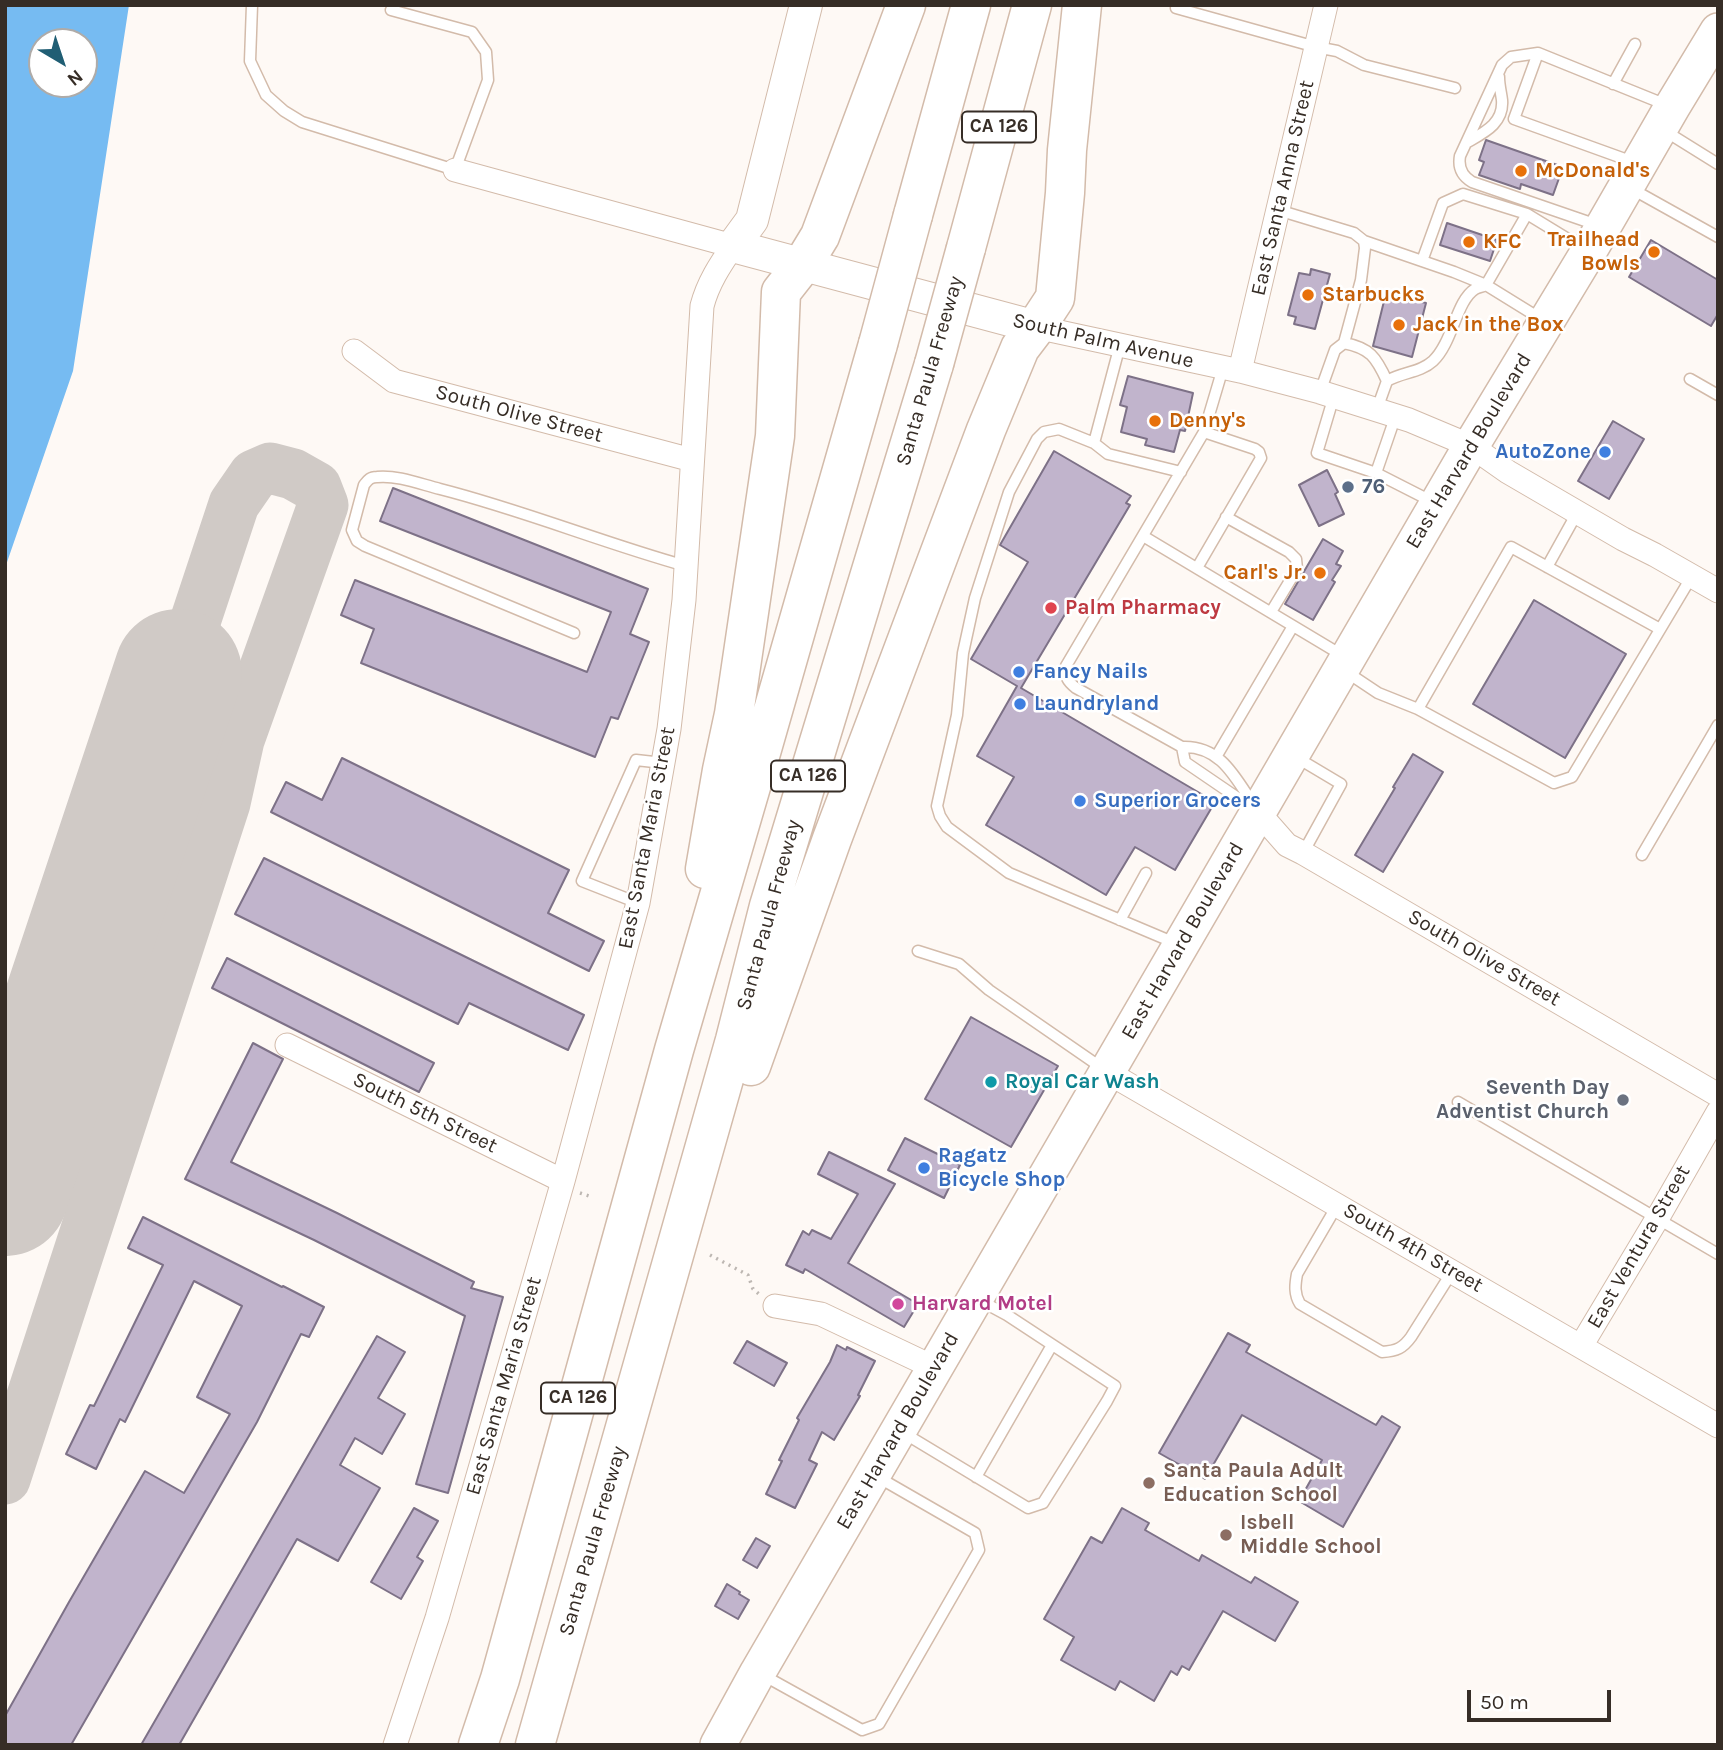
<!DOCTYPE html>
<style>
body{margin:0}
#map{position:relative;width:1723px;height:1750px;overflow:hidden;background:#fef9f5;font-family:Karla,sans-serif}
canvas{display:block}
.frame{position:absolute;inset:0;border:7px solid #362d26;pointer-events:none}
.north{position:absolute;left:28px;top:28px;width:70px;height:70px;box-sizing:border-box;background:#fff;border:2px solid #afaba8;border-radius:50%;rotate:141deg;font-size:19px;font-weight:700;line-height:28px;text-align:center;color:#362d26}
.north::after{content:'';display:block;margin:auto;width:24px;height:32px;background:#205e74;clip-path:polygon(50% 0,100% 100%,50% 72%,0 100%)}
.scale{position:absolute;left:1467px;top:1690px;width:144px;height:32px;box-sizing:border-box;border:4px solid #362d26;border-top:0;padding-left:9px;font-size:21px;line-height:24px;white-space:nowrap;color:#362d26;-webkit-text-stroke:5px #fff;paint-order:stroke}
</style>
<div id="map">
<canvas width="1723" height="1750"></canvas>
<div class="frame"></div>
<div class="north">N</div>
<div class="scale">50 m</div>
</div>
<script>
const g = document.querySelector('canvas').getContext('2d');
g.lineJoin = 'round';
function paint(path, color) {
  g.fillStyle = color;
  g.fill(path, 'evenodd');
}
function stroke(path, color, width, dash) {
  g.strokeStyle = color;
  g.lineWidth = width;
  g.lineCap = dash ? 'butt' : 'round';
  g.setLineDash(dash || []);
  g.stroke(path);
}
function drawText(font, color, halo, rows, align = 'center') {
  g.font = font + ' Karla,sans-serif';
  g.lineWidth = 5;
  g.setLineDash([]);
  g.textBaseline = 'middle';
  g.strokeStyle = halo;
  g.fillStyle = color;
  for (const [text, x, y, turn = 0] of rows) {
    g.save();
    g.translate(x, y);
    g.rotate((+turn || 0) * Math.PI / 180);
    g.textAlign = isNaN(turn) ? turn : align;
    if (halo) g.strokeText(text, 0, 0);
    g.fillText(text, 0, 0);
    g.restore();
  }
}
const water = new Path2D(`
 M5,5H129L73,371L5,568ZM42,42H84V84H42Z`);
const taxiway = new Path2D(`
 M5,1479L225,803L239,740L323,505L316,487L293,474L270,468L254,475L234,504L178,673`);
const runway = new Path2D(`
 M5,1192L178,673`);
const building = new Path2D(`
 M1486,140L1563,167L1553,195L1521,184L1520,189L1479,175L1484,162L1479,160Z
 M1447,223L1497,240L1490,261L1440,245Z
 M1651,240L1718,280V314L1711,326L1629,277Z
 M1311,269L1330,274L1315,329L1294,324L1296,317L1288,315L1299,273L1310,275Z
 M1386,293L1426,303L1412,357L1373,346Z
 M1128,376L1193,393L1185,431L1180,430L1174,452L1145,445L1147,439L1121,432L1127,407L1120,405Z
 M1613,421L1644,439L1609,499L1578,481Z
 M1054,451L1131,496L1126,503L1130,505L1021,688L1215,802L1175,870L1135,847L1106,895L986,825L1014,777L977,756L1017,686L971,659L1028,562L1000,545Z
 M1327,470L1338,492L1335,494L1344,514L1319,526L1299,485Z
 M393,488L648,589L630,634L649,642L618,719L611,717L595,757L361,663L374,629L341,615L355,580L587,672L611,612L380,521Z
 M1323,539L1343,551L1336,564L1341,566L1332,580L1335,582L1313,620L1285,604Z
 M1534,600L1626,654L1565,758L1473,704Z
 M1413,754L1443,772L1383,872L1355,855L1395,788L1393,787Z
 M342,758L569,870L548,913L604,941L589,971L271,812L286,782L322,800Z
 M264,858L584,1015L568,1050L469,1003L458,1024L235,914Z
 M227,958L434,1063L419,1092L212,988Z
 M971,1017L1058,1066L1011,1147L925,1099Z
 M253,1043L283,1059L231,1162L337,1213L474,1282L471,1288L503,1297L448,1493L416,1484L465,1316L314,1240L185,1179Z
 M905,1138L960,1165L944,1198L888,1170Z
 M829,1152L895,1184L848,1263L918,1304L904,1327L805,1269L803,1273L786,1265L803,1231L809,1235L812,1230L831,1239L858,1194L818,1174Z
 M143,1217L282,1287L283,1286L324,1307L309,1337L301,1334L257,1422L71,1745H5V1716L69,1602L145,1471L184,1493L230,1414L197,1397L242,1306L194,1281L125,1422L120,1419L96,1469L66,1454L90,1405L94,1406L163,1265L128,1248Z
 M1228,1333L1250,1345L1246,1352L1376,1425L1382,1416L1400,1427L1343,1527L1299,1501L1322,1460L1242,1415L1205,1479L1159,1453Z
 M377,1336L405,1352L378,1398L405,1414L382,1454L355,1438L340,1465L380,1488L338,1561L297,1539L179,1745H141Z
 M747,1341L787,1363L774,1386L734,1363Z
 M837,1345L846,1350L847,1347L875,1361L858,1395L860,1396L834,1440L822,1432L809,1460L817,1464L795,1508L766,1494L782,1461L779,1460L799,1420L797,1418L830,1362Z
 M414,1508L438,1521L417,1557L423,1561L401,1599L371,1582Z
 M1122,1508L1149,1523L1145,1530L1199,1561L1202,1555L1251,1583L1255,1577L1298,1602L1275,1641L1223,1611L1189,1670L1182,1666L1177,1675L1171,1671L1154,1701L1120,1681L1115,1690L1061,1660L1074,1637L1044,1619L1091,1537L1102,1543Z
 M756,1538L770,1546L757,1568L743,1560Z
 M727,1584L740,1592L739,1594L749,1600L738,1619L715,1606Z`);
const path = new Path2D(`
 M580,1193L592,1197
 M710,1255L748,1275L753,1289L759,1294`);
const lane = new Path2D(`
 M252,5L250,61L266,95L284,111L302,122L455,170L488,80L486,52L472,32L391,10
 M1176,8L1316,47L1337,51L1364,65L1455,88
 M1538,53L1511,57L1502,65L1460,156C1458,167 1462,176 1472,182L1600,226
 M1613,84L1635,44
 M1665,131L1718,164
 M1466,143C1483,133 1504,124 1502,100C1501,92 1499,85 1499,77
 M1636,163L1514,119L1538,53L1669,106
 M1632,189L1718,237
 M1278,210L1354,233L1364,241L1365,248L1361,280L1344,343L1335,350L1320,392
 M1364,241L1454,272L1486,285L1527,214L1586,250
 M1422,261L1443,203L1463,194L1527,214
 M1344,343C1370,348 1376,357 1387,381
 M1223,368L1204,432L1066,666C1065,677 1067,681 1076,688L1182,747C1221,745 1236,779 1255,807
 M1690,379L1718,395
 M1334,396L1317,453L1376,473L1433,502
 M1377,409L1387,381C1402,372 1420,373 1433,361C1453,342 1456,301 1475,289C1478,287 1482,287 1486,285L1541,319
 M1094,443L1120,345
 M1376,473L1396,415
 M1226,517L1289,552L1296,559L1297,569L1271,612
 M1143,536L1345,657
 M1547,567L1577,513
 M1197,568L1261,458L1259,452L1255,449L1204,432
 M574,633L365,546L357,541L352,530L364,485C368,480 370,477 377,477C398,475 420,484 440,489C523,510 603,543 686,566
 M1345,671L1378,693L1418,709L1554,783L1572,777L1692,576
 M1418,709L1511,547L1660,629
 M1182,747L1185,762L1251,807
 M1294,756L1341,784L1303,853
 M1216,757L1293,626
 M1642,855L1718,725
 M638,903L582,881L636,760L663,763
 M1120,920L1146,873
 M1175,943L1009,873L947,827L940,816L937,806L957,715L963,653L975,598L1009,492L1037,439L1044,432L1059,429L1094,443L1108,454L1181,472
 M918,951L959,964L989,990L1102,1068
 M1458,1102L1718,1254
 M1338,1204L1297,1274C1295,1285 1294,1294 1300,1304L1382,1352C1397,1351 1403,1348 1411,1337L1452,1272
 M902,1432L1028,1508L1043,1503L1107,1401L1115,1386L1007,1315L981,1301
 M976,1477L1052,1345
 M761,1674L862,1730L879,1724L979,1550L975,1533L876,1476`);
const street = new Path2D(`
 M1036,327L1240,371L1320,392L1409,420L1471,446L1508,472L1623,539L1655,555L1718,591
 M354,351L394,381L692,460
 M1240,371L1326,5
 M1258,812L1287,845L1303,853L1718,1095
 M287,1045L563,1181
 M1107,1072L1718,1426
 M775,1306L821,1314L935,1368
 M1581,1346L1657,1219L1718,1112
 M395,1745L437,1618L563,1181L638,903L669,729L684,600L702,306C708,283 720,265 733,246L455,170`);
const secondary = new Path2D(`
 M806,5L752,220L733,246L1036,327`);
const primary = new Path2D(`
 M718,1745L758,1672L1471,446L1589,251L1672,107L1718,31`);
const highway = new Path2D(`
 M913,215L971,5
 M966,248L1032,5
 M705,869L722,770L734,714L775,436L781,292L803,264L820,236L906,5
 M751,1066L832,839L986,430L1020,348L1036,327L1055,298L1065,193L1067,150L1082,5
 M478,1745L500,1679L674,1050L762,749L878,344
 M535,1745L735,1040L769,906L934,364`);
const highwayBridge = new Path2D(`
 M878,344L913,215
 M934,364L966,248`);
const markers = [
 [1521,171,7,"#e8710a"],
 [1469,242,7,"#e8710a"],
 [1654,252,7,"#e8710a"],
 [1308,295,7,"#e8710a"],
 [1399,325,7,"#e8710a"],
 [1155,421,7,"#e8710a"],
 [1605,452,7,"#3f7fe0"],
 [1348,487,7,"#5c6f8a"],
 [1320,573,7,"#e8710a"],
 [1051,608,7,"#e0444e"],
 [1019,672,7,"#3f7fe0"],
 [1020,704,7,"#3f7fe0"],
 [1080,801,7,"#3f7fe0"],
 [991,1082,7,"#0f9aa8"],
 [1623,1100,7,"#6b7280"],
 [924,1168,7,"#3f7fe0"],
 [898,1304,7,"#d1479c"],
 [1149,1483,7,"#8d6e63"],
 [1226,1535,7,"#8d6e63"]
];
const shields = [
 [999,127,74],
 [808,776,74],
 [578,1398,74]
];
const shieldNames = [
 ["CA 126",999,127],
 ["CA 126",808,776],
 ["CA 126",578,1398]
];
const foodNames = [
 ["McDonald's",1535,171],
 ["Trailhead",1640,240,"right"],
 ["Bowls",1640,264,"right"],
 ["KFC",1483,242],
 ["Starbucks",1322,295],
 ["Jack in the Box",1413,325],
 ["Denny's",1169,421],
 ["Carl's Jr.",1306,573,"right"]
];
const streetNames = [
 ["East Santa Anna Street",1283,188,-77],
 ["South Palm Avenue",1103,341,13],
 ["Santa Paula Freeway",930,371,-74],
 ["South Olive Street",519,414,15],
 ["East Harvard Boulevard",1469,451,-59],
 ["East Santa Maria Street",647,838,-79],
 ["Santa Paula Freeway",769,915,-75],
 ["East Harvard Boulevard",1183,941,-60],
 ["South Olive Street",1484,958,30],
 ["South 5th Street",425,1113,26],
 ["East Ventura Street",1639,1247,-60],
 ["South 4th Street",1413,1248,30],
 ["East Santa Maria Street",504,1386,-74],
 ["East Harvard Boulevard",898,1431,-60],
 ["Santa Paula Freeway",593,1541,-74]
];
const shopNames = [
 ["AutoZone",1591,452,"right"],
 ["Fancy Nails",1033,672],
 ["Laundryland",1034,704],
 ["Superior Grocers",1094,801],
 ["Ragatz",938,1156],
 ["Bicycle Shop",938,1180]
];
const serviceNames = [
 ["76",1362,487]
];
const healthNames = [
 ["Palm Pharmacy",1065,608]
];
const cultureNames = [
 ["Royal Car Wash",1005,1082]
];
const worshipNames = [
 ["Seventh Day",1609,1088],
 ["Adventist Church",1609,1112]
];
const hotelNames = [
 ["Harvard Motel",912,1304]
];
const educationNames = [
 ["Santa Paula Adult",1163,1471],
 ["Education School",1163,1495],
 ["Isbell",1240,1523],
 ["Middle School",1240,1547]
];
paint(water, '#76bbf2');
stroke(taxiway, '#d0cac6', 51);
stroke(runway, '#d0cac6', 128);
paint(building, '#c1b4cc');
stroke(building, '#7d7187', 2);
stroke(lane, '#d3bbaa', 13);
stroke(street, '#d3bbaa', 25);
stroke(secondary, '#d3bbaa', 34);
stroke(primary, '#d3bbaa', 38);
stroke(highway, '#d3bbaa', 41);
stroke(path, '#bdb7b2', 3.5, [2, 5]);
stroke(lane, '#fff', 10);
stroke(street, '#fff', 23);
stroke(secondary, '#fff', 32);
stroke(primary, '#fff', 35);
stroke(highway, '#fff', 38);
stroke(highwayBridge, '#d3bbaa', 41, []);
stroke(highwayBridge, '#fff', 38);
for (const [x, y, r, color] of markers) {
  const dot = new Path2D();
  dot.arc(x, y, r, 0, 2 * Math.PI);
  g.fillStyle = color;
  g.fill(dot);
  stroke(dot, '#fff', 2.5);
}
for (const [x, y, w] of shields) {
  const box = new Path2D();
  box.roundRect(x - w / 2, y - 15.5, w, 31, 5);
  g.fillStyle = '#fff';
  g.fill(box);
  stroke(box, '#362d26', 2);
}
drawText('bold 19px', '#362d26', null, shieldNames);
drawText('bold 21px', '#c56008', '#fff', foodNames, 'left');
drawText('21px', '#362d26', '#fff', streetNames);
drawText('bold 21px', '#366cbe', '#fff', shopNames, 'left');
drawText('bold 21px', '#4e5e75', '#fff', serviceNames, 'left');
drawText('bold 21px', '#be3a42', '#fff', healthNames, 'left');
drawText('bold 21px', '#0d838f', '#fff', cultureNames, 'left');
drawText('bold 21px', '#5b616d', '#fff', worshipNames, 'right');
drawText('bold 21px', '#b23c85', '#fff', hotelNames, 'left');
drawText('bold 21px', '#785e54', '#fff', educationNames, 'left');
</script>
